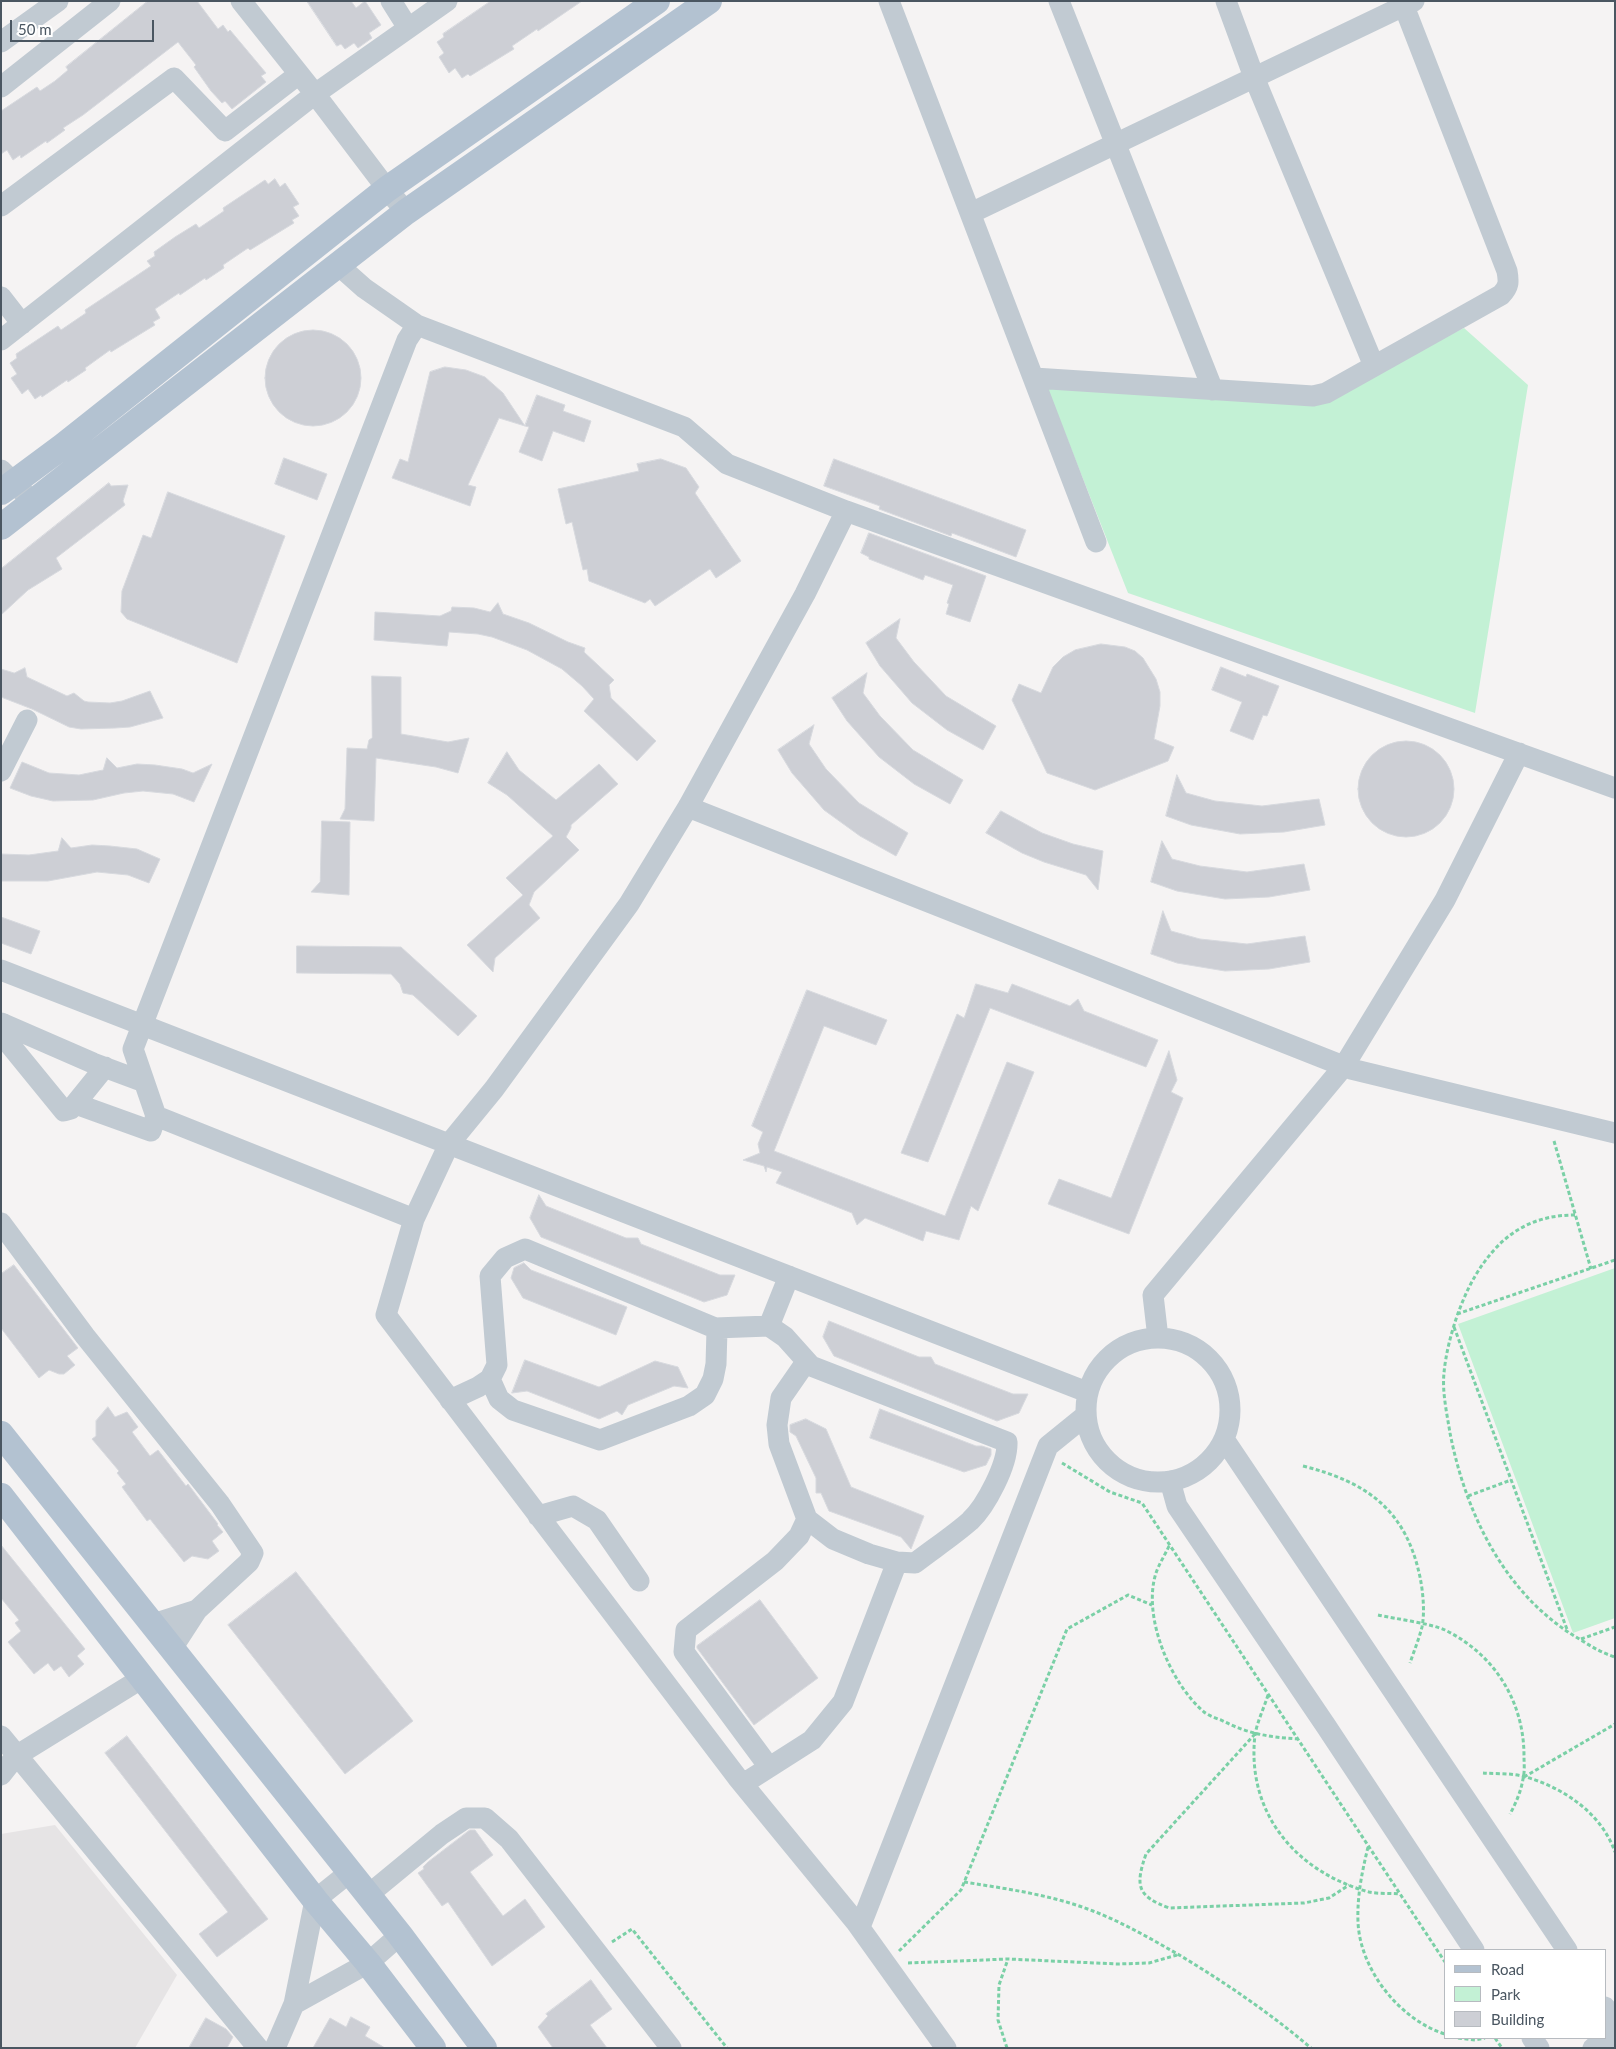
<!DOCTYPE html>
<style>
body{margin:0}
#map{position:relative;width:1616px;height:2049px;overflow:hidden;background:#f5f3f3;font-family:Lato,sans-serif}
canvas{display:block}
.frame{position:absolute;inset:0;border:2px solid #4a5661;pointer-events:none}
.legend{position:absolute;left:1444px;top:1949px;width:162px;height:90px;box-sizing:border-box;background:#fff;border:1px solid #b7bbc0;margin:0;padding:6px 9px;list-style:none;font-size:15px;color:#4a5661}
.legend li{display:flex;align-items:center;gap:10px;height:25px}
.legend b{width:25px;border:1px solid #b7bbc0}
.scale{position:absolute;left:10px;top:20px;width:144px;height:22px;box-sizing:border-box;border:2px solid #4a5661;border-top:0;padding-left:6px;font-size:15px;line-height:18px;white-space:nowrap;color:#4a5661;-webkit-text-stroke:4px #fff;paint-order:stroke}
</style>
<div id="map">
<canvas width="1616" height="2049"></canvas>
<div class="frame"></div>
<ul class="legend">
<li><b style="height:6px;background:#b3c2d1"></b>Road</li>
<li><b style="height:14px;background:#c3f1d5"></b>Park</li>
<li><b style="height:14px;background:#cdcfd5"></b>Building</li>
</ul>
<div class="scale">50 m</div>
</div>
<script>
const g = document.querySelector('canvas').getContext('2d');
g.lineJoin = 'round';
function paint(path, color) {
  g.fillStyle = color;
  g.fill(path, 'evenodd');
}
function stroke(path, color, width, dash) {
  g.strokeStyle = color;
  g.lineWidth = width;
  g.lineCap = dash ? 'butt' : 'round';
  g.setLineDash(dash || []);
  g.stroke(path);
}
const education = new Path2D(`
 M55,1825L177,1975L135,2048H1V1834Z`);
const green = new Path2D(`
 M1464,328L1528,385L1475,713L1128,593L1046,385L1312,400Z
 M1615,1268V1618L1573,1633L1458,1324Z`);
const building = new Path2D(`
 M148,1H197L218,29L223,25L228,32L230,30L266,73L261,76L266,82L232,109L225,101L222,103L211,91L194,67L196,65L178,42L83,115L63,128L65,130L47,143L46,141L21,158L20,155L13,160L7,150L1,154V111L37,87L40,91L55,81L68,70L66,67Z
 M307,1H351L356,8L365,1L381,25L369,33L372,38L358,48L354,43L345,49L341,44L337,46Z
 M491,1H582L538,31L537,29L512,46L514,49L470,76L468,74L462,78L455,68L449,73L439,57L444,53L437,42L444,37L443,34Z
 M275,179L280,187L285,183L299,204L293,207L299,216L292,220L294,223L250,250L248,248L223,265L224,268L206,280L205,278L180,295L179,293L155,309L160,318L153,322L155,325L111,352L110,350L85,368L86,370L68,382L67,380L42,397L41,395L35,399L28,389L22,394L11,378L17,374L10,363L17,358L16,354L58,326L61,330L86,313L85,310L151,266L147,261L155,256L154,252L175,237L196,224L199,228L224,211L223,208L265,180L268,184Z
 M265 378a48 48 0 1 1 96 0a48 48 0 1 1-96 0Z
 M445,367L466,370L485,377L503,393L525,426L499,418L468,485L476,487L470,506L392,478L400,459L408,462L430,372Z
 M537,395L565,405L563,411L591,421L584,442L553,431L542,461L519,452L529,427L525,426Z
 M284,458L327,474L317,500L275,484Z
 M661,459L686,468L699,487L695,493L741,561L716,578L710,569L655,606L650,599L645,603L589,581L587,569L583,570L572,522L566,524L558,489L639,471L637,464Z
 M834,459L1026,530L1016,557L952,533L951,536L879,509L880,506L824,486Z
 M109,483L111,486L128,485L123,501L125,505L56,558L62,569L28,590L1,615V569Z
 M168,492L285,536L237,663L127,619L121,612L122,591L143,535L151,538Z
 M869,533L986,576L970,622L946,614L949,604L947,603L953,585L925,575L923,580L869,559V557L861,553Z
 M498,603L503,614L529,623L568,642L585,648L584,652L614,680L609,685L611,698L656,741L637,761L584,711L594,699L582,686L562,669L527,650L492,637L478,634L449,632L447,646L374,640L375,612L440,616L451,611L452,607L474,608L490,612Z
 M900,619L896,638L914,662L946,696L996,726L983,750L947,730L912,703L880,666L866,643Z
 M1101,644L1125,647L1135,651L1143,658L1156,679L1160,692V706L1154,739L1174,747L1168,761L1095,790L1047,773L1012,700L1019,684L1041,693L1053,667L1063,657L1075,650Z
 M1221,667L1246,677L1247,674L1279,686L1267,716L1263,715L1253,740L1230,731L1242,702L1212,690Z
 M25,668L27,677L67,696L74,693L84,701L88,702L110,703L122,701L150,691L163,718L130,727L115,728L81,729L69,727L32,709L1,697V669L14,673Z
 M867,673L863,693L880,716L913,750L963,780L950,804L914,784L879,757L847,721L832,698Z
 M372,676L401,677V734L448,742L469,738L458,773L436,767L376,758L374,821L340,819L345,809L347,748L367,749L369,740L372,738Z
 M814,725L809,744L826,769L859,803L908,833L896,856L860,836L824,810L792,773L778,750Z
 M1358 789a48 48 0 1 1 96 0a48 48 0 1 1-96 0Z
 M507,752L519,770L556,800L599,764L618,784L571,825V828L566,837L579,850L534,892L529,905L540,918L495,958L493,972L467,945L523,895L506,878L553,836L507,795L488,783Z
 M107,758L117,768L137,764L155,765L182,769L193,773L212,764L194,802L173,794L143,791L124,793L93,800L53,801L31,796L10,788L22,762L49,773L79,775L103,770Z
 M1177,775L1186,793L1215,801L1262,806L1319,799L1325,825L1284,832L1240,834L1191,825L1166,816Z
 M1001,811L1042,833L1073,844L1103,851L1098,890L1086,875L1044,862L1022,853L986,833Z
 M322,821L350,822L349,895L311,892L320,882Z
 M62,838L71,848L92,845L110,846L137,849L160,859L149,883L128,875L97,872L48,881H1V854L29,855L58,851Z
 M1162,841L1172,859L1200,866L1247,872L1304,864L1310,890L1269,897L1225,899L1177,891L1151,882Z
 M1163,911L1171,931L1200,939L1247,944L1305,936L1310,962L1269,969L1225,971L1177,963L1151,954Z
 M1,917L40,931L31,954L1,943Z
 M297,946L401,947L477,1016L458,1036L413,995L403,993L400,984L391,974L297,973Z
 M976,984L1008,993L1012,984L1070,1006L1078,999L1084,1011L1158,1040L1146,1067L990,1008L928,1162L901,1153L957,1014L964,1018Z
 M807,990L887,1020L876,1045L824,1026L774,1151L945,1216L1007,1062L1034,1072L978,1211L971,1206L959,1240L926,1231L923,1241L865,1218L857,1225L852,1213L776,1183L782,1172L767,1167L766,1172L764,1166L743,1160L760,1153L758,1144L763,1132L752,1126Z
 M1169,1051L1177,1080L1171,1092L1183,1098L1129,1234L1048,1204L1059,1179L1111,1198Z
 M539,1195L546,1206L626,1238H638L641,1244L720,1275H735L727,1295L704,1302L541,1237L530,1218Z
 M524,1263L531,1270L627,1307L616,1335L523,1298L511,1278L514,1268Z
 M14,1265L78,1348L67,1356L75,1365L64,1374H59L49,1370L39,1378L1,1328V1274Z
 M829,1321L919,1357H931L935,1364L1013,1394H1028L1019,1413L997,1421L834,1356L823,1337Z
 M525,1360L599,1387L655,1361L678,1367L688,1388L674,1386L628,1405L622,1415L617,1411L599,1419L527,1391L512,1393Z
 M108,1407L115,1417L127,1412L138,1427L132,1432L150,1456L158,1450L186,1486L188,1484L218,1524L217,1525L223,1532L212,1541L219,1551L208,1559L192,1556L184,1562L150,1519L147,1521L122,1487L126,1484L117,1473L119,1471L92,1439L96,1436V1421Z
 M880,1409L976,1446H982L991,1449V1455L986,1465L964,1472L870,1438Z
 M806,1419L826,1429L851,1487L924,1516L911,1549L901,1537L829,1511L821,1493H816V1478L796,1436L790,1432V1425Z
 M1,1545L85,1649L77,1656L84,1664L69,1677L61,1666L54,1671L48,1663L34,1674L8,1642L21,1631L15,1623L19,1620L1,1598Z
 M296,1572L413,1721L345,1774L228,1625Z
 M760,1600L818,1678L754,1725L697,1648V1646Z
 M127,1736L268,1919L217,1957L199,1934L228,1912L105,1753Z
 M470,1830H475L493,1855L470,1872L503,1916L525,1899L545,1927L492,1966L448,1902L442,1906L418,1873L424,1869L423,1867L428,1862Z
 M591,1980L612,2009L590,2025L607,2048H553L538,2027L548,2016L546,2014Z
 M351,2017L370,2027L365,2036L385,2048H313L330,2018L346,2027Z
 M206,2018L226,2029L233,2037L227,2048H189Z`);
const path = new Path2D(`
 M1554,1141L1591,1269
 M1575,1215C1535,1215 1506,1231 1483,1264C1463,1291 1447,1339 1444,1373C1442,1392 1447,1414 1450,1433C1466,1515 1506,1597 1581,1640C1592,1647 1602,1653 1615,1657
 M1457,1314L1615,1260
 M1454,1327L1568,1632
 M1062,1463L1110,1492L1142,1503L1445,1962
 M1303,1466C1367,1482 1406,1510 1420,1577C1423,1592 1425,1612 1422,1627C1419,1639 1414,1651 1410,1663
 M1468,1496L1511,1480
 M1169,1546C1165,1555 1159,1564 1156,1573C1142,1616 1170,1683 1204,1712C1208,1715 1215,1718 1221,1720C1248,1734 1268,1737 1298,1739
 M1378,1615C1396,1619 1429,1623 1445,1630C1494,1654 1524,1701 1524,1756C1524,1763 1525,1771 1523,1779C1521,1791 1516,1803 1510,1814
 M1581,1639L1615,1627
 M1268,1695C1264,1708 1257,1722 1255,1735C1246,1813 1296,1872 1369,1892C1378,1894 1390,1893 1400,1894
 M1255,1734L1146,1854C1135,1886 1137,1896 1169,1908L1304,1903L1329,1898L1349,1885
 M1483,1773C1495,1774 1510,1773 1522,1776C1561,1786 1601,1812 1615,1852
 M1524,1777L1615,1724
 M1368,1847C1362,1872 1357,1896 1358,1922C1360,1970 1400,2020 1445,2034
 M964,1882C1008,1889 1052,1895 1093,1911C1124,1923 1153,1940 1181,1956C1227,1984 1270,2013 1311,2048
 M612,1942L632,1929L727,2048
 M899,1951L961,1890L1067,1629L1128,1595L1152,1605
 M908,1963L1008,1959L1118,1964L1149,1963L1177,1955
 M1458,2038L1475,2040L1485,2038
 M1495,2038L1502,2048
 M1007,2048L998,2020L999,1985L1008,1959`);
const minor = new Path2D(`
 M241,1L315,94L387,189L406,212
 M391,1L408,28
 M889,1L1096,542
 M1059,1L1213,390
 M1226,1L1254,77L1374,366
 M1,42L58,1
 M1,87L110,1
 M1,206L174,78L225,131L299,74
 M971,213L1414,1
 M337,264L364,288L417,325L684,427L727,464L846,511L1615,788
 M1,297L22,324
 M1,340L315,94L447,1
 M1034,378L1313,396L1326,393L1501,295C1509,287 1509,282 1507,271L1402,1
 M1,470L24,493
 M846,511L805,594L688,807L629,904L494,1089L449,1144L414,1219L386,1315L737,1777L855,1921L946,2048
 M1,771L27,720
 M688,807L1351,1069L1615,1133
 M1,970L1087,1392
 M1,1023L93,1063L144,1082
 M4,1024L6,1040L64,1111L71,1109L105,1067
 M76,1104L151,1131L156,1116
 M414,1219L156,1116L133,1049L407,340L417,325
 M1,1223L85,1336L220,1504L253,1553L249,1562L197,1610L173,1647
 M769,1326L789,1276
 M1158,1338L1153,1295L1344,1066L1445,900L1519,753
 M1086 1410a72 72 0 1 1 144 0a72 72 0 1 1-144 0Z
 M490,1379L499,1399L513,1410L600,1440L689,1406L705,1395L713,1379L716,1364L717,1330L715,1328
 M450,1400L478,1387L490,1379L497,1365L490,1276L505,1258L525,1249L715,1328L769,1326L785,1337L811,1366L1007,1442C1008,1464 986,1506 970,1521C953,1536 933,1549 915,1563L897,1562L869,1554L833,1539L807,1519L779,1444L777,1425L781,1398L806,1362
 M1224,1439L1567,1950
 M1170,1481L1177,1506L1326,1726L1474,1950
 M538,1516L573,1506L597,1520L639,1581
 M153,1624L197,1610
 M1,1736L258,2048
 M769,1767L684,1652L686,1630L775,1561L799,1536L807,1519
 M1,1775L16,1756L144,1677
 M743,1784L812,1740L843,1702L897,1562
 M368,1895L442,1834L466,1818H485L509,1839L671,2048
 M860,1927L1048,1446L1085,1416
 M294,2004L368,1963L400,1935
 M1605,2007L1615,2022
 M1532,2038L1539,2048
 M275,2048L294,2004L315,1900L350,1872
 M1593,2048L1615,2034`);
const major = new Path2D(`
 M1,492L63,446L387,189L657,1
 M1,527L406,212L709,1
 M1,1434L400,1935L484,2048
 M1,1496L315,1900L368,1963L433,2048`);
paint(education, '#e6e4e5');
paint(green, '#c3f1d5');
paint(building, '#cdcfd5');
stroke(building, '#d7d9de', 1);
stroke(path, '#7ad0a6', 3, [4, 2.5]);
stroke(minor, '#c1cad2', 21);
stroke(major, '#b3c2d1', 26);
</script>
